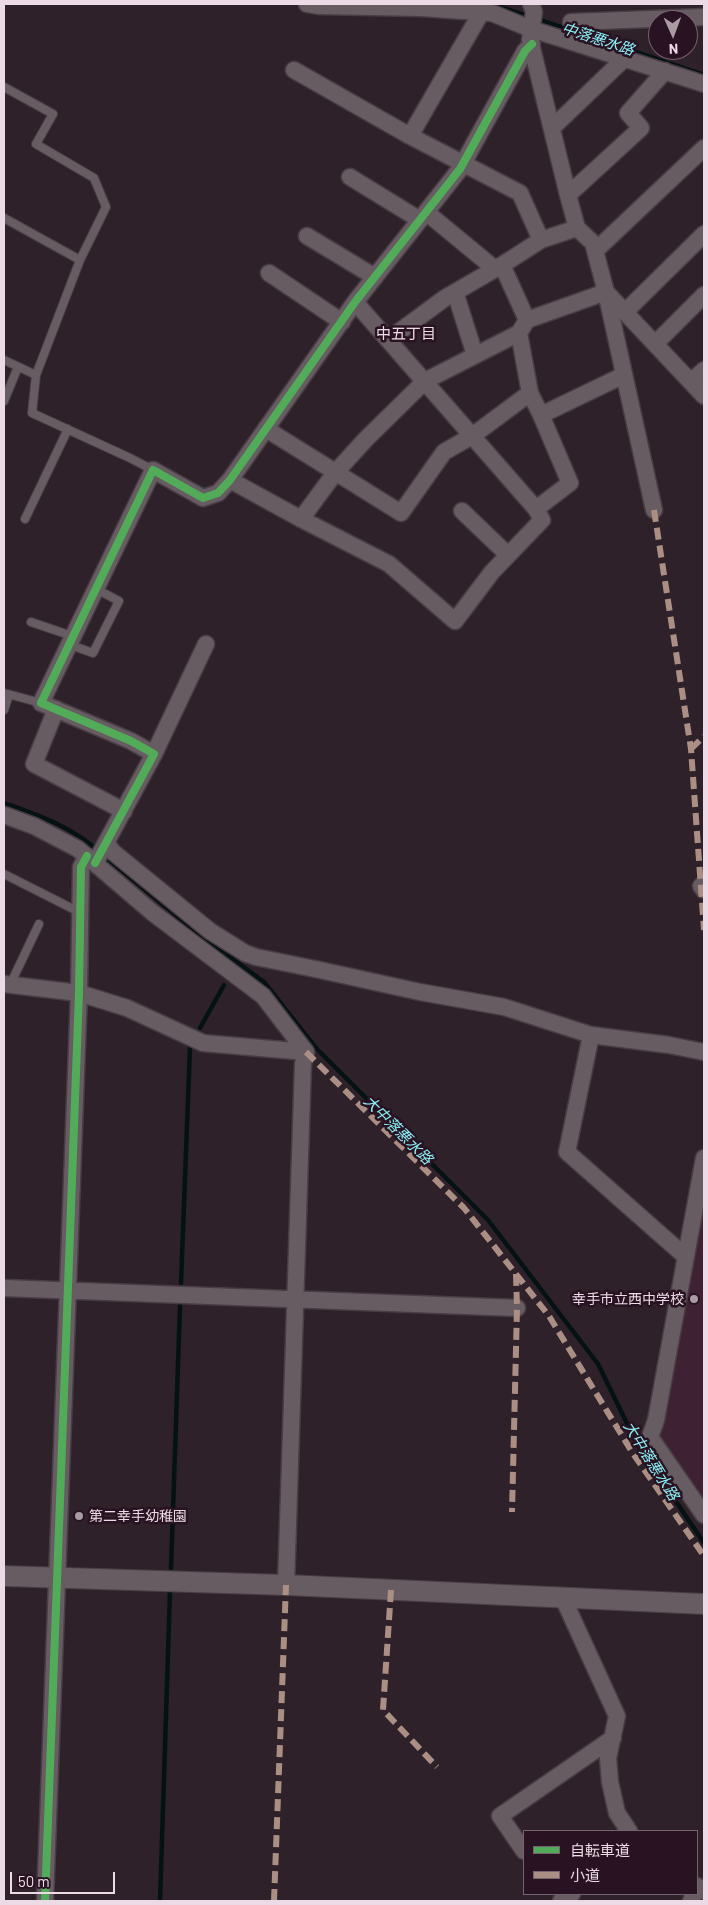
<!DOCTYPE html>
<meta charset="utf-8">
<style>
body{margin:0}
#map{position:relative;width:708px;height:1905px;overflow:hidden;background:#2e212a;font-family:Barlow,"Noto Sans JP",sans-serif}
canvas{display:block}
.frame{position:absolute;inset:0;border:5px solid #ecdbe6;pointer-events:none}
.legend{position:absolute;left:523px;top:1830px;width:175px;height:65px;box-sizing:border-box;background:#291221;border:1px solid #776270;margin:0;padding:6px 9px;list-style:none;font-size:15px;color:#ecdbe6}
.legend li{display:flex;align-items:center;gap:10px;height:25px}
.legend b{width:25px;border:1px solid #776270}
.north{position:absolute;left:648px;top:10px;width:50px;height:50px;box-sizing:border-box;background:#291221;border:1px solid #776270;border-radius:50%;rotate:178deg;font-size:14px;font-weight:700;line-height:20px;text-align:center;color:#ecdbe6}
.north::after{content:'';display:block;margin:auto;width:18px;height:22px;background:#aa9aa4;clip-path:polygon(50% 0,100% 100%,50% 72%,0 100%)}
.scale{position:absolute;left:10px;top:1872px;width:105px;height:22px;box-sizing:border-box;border:2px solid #ecdbe6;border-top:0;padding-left:6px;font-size:15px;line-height:18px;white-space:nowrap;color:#ecdbe6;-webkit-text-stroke:4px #291221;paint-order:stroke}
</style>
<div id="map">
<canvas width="708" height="1905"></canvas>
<div class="frame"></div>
<ul class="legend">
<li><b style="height:6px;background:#51ab58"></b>自転車道</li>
<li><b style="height:6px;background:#ac8f84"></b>小道</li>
</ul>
<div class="north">N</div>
<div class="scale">50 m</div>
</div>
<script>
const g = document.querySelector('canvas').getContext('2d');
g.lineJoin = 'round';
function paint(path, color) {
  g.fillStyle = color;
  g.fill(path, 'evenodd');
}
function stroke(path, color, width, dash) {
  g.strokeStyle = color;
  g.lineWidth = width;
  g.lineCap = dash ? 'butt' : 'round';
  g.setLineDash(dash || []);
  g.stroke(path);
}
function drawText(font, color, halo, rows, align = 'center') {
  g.font = font + ' Barlow,"Noto Sans JP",sans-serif';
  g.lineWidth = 5;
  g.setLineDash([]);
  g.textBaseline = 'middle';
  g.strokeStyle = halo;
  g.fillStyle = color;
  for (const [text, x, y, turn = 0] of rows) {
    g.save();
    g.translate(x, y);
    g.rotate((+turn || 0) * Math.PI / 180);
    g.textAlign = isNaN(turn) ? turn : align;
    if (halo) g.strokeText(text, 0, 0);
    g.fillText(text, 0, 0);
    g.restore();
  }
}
const built = new Path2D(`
 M704,1182V1507L658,1443Z`);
const stream = new Path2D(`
 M491,4L530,17
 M537,19L704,75
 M4,803C37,815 71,826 98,851
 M104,856L199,934L264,982L315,1047L488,1220L598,1364L637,1444L704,1543
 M200,1028L224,985
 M181,1283L190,1047
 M171,1568L180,1306
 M160,1901L170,1591`);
const service = new Path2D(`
 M4,87L53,114L36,144L94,178L106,207L80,260
 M4,218L80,260L36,375L32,413L130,458L153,470
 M4,360L36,375
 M4,401L18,367
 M25,519L68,429
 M31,622L72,636
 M68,644L93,653L119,601L96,589
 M4,693L41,703
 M4,710L9,695
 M4,874L81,913
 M10,985L39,924`);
const minor = new Path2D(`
 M307,4L319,6L422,8L492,13L531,29L704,84
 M531,4L534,12L530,40L568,195L577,228L593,243L606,292L654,510
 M571,22L704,17
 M294,70L410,136L520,193L541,240L577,228
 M552,128L624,59
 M410,136L481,13
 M350,177L420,220
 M568,195L641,128L628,113L665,71
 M426,212L495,269
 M307,236L375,277
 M595,251L704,148
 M502,265L541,240
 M269,273L342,322
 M455,292L475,355
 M606,292L704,396
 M355,302L536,509L570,483L541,415L530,393L519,333
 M625,312L704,234
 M388,340L445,298L502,265L527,320
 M655,344L704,295
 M691,382L704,370
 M541,415L624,375
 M266,429L401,513L444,452L472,436L530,393
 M230,480L301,519L389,564L455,621L492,572L542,520L536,509
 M462,511L508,555
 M301,519L335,473L365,440L425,381L519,333L527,320L606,292
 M56,709L34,764L124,811
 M154,754L206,644
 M4,815L34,826L78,849L153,913L263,996L306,1052
 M107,844L113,852L210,931L245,953L256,957L320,970L420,992L504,1007L591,1035L669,1045L704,1052
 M95,863L154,754L131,741L41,703L153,470L203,498L218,493L230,480L355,302L460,169L525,51L532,44
 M701,886L704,890
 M4,984L79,993L127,1008L203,1043L306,1052L303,1064L286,1585
 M591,1035L567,1152L686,1257
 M704,1158L656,1420L650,1437L704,1515
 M4,1288L517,1308
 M563,1598L617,1716L608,1758L610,1782L617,1813L629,1831
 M524,1851L500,1816L613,1738
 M697,1886L704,1891
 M45,1901L79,993L81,867L87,856
 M561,1901L572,1894
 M691,1901L694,1894`);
const tertiary = new Path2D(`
 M4,1576L286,1585L704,1604`);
const quiet = new Path2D(`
 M654,510L691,749L704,930
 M691,749L704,736
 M306,1052L464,1208L516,1274L517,1308L512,1512
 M516,1274L549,1316L632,1452L704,1556
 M391,1590L383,1710L437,1767
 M274,1901L286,1585`);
const cycleway = new Path2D(`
 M95,863L154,754L131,741L41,703L153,470L203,498L218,493L230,480L355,302L460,169L525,51L532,44
 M45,1901L79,993L81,867L87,856`);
const markers = [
 [694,1299,5,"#aa9aa4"],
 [79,1516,5,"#aa9aa4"]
];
const poiNames = [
 ["幸手市立西中学校",684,1299],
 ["第二幸手幼稚園",89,1516,"left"]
];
const waterNames = [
 ["中落悪水路",598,39,18],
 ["大中落悪水路",398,1130,45],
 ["大中落悪水路",651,1461,58]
];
const neighbourhoodNames = [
 ["中五丁目",406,334]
];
paint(built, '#3e2234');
stroke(stream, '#051214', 4.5);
stroke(service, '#483d44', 10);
stroke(minor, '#483d44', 19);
stroke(tertiary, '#483d44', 22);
stroke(service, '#665c62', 8);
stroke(minor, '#665c62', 16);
stroke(tertiary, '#665c62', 20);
stroke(quiet, '#ac8f84', 6, [12, 6]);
stroke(cycleway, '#51ab58', 8);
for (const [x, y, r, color] of markers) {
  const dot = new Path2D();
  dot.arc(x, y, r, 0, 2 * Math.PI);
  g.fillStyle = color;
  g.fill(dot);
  stroke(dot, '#291221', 2);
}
drawText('14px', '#ecdbe6', '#291221', poiNames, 'right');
drawText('italic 15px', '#8aeff5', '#291221', waterNames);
drawText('15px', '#ecdbe6', '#291221', neighbourhoodNames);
</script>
